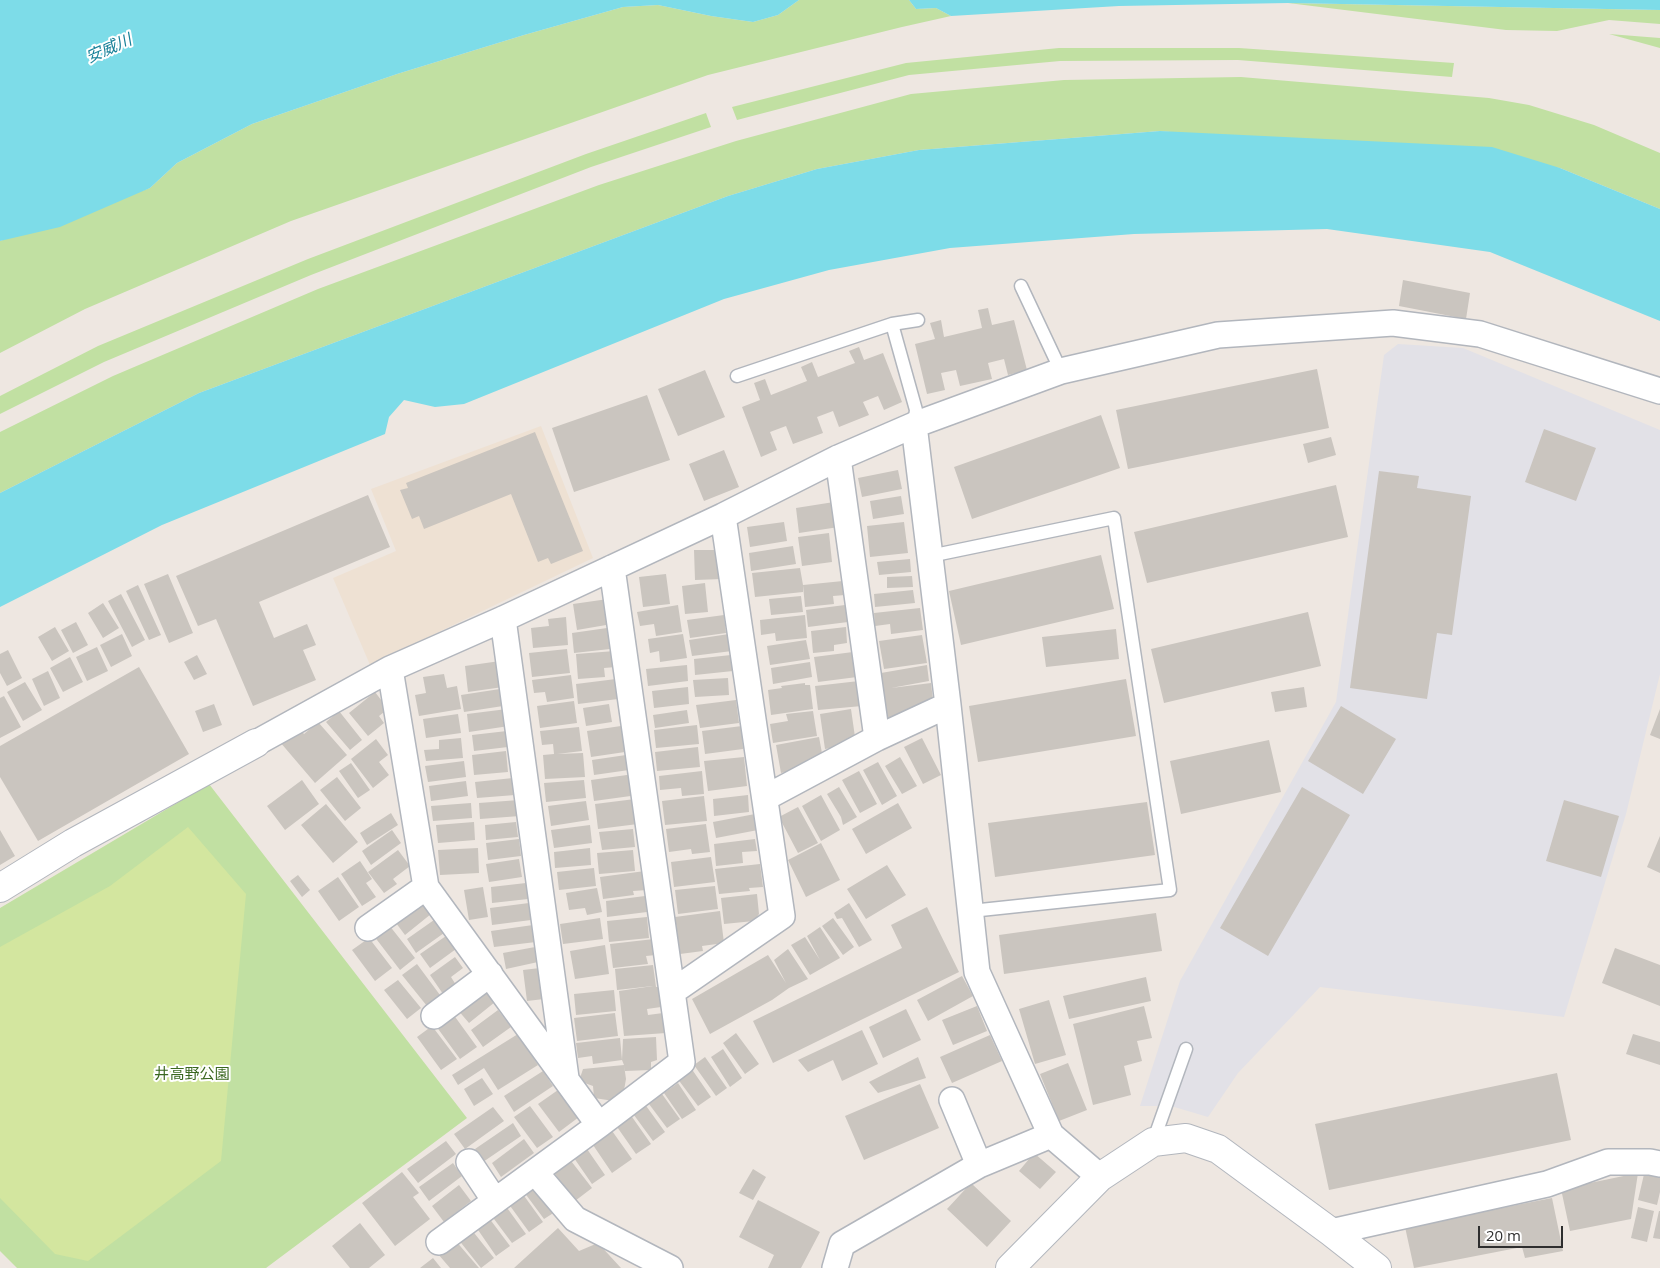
<!DOCTYPE html>
<meta charset="utf-8">
<style>
body{margin:0}
#map{position:relative;width:1660px;height:1268px;overflow:hidden;background:#eee7e1;font-family:"Open Sans",sans-serif}
canvas{display:block}
.scale{position:absolute;left:1478px;top:1226px;width:85px;height:22px;box-sizing:border-box;border:2px solid #2e2e2e;border-top:0;padding-left:6px;font-size:15px;line-height:18px;white-space:nowrap;color:#2e2e2e;-webkit-text-stroke:4px #fff;paint-order:stroke}
</style>
<div id="map">
<canvas width="1660" height="1268"></canvas>
<div class="scale">20 m</div>
</div>
<script>
const g = document.querySelector('canvas').getContext('2d');
g.lineJoin = 'round';
function paint(path, color) {
  g.fillStyle = color;
  g.fill(path, 'evenodd');
}
function stroke(path, color, width, dash) {
  g.strokeStyle = color;
  g.lineWidth = width;
  g.lineCap = dash ? 'butt' : 'round';
  g.setLineDash(dash || []);
  g.stroke(path);
}
function drawText(font, color, halo, rows, align = 'center') {
  g.font = font + ' "Open Sans","Noto Sans JP",sans-serif';
  g.lineWidth = 4;
  g.setLineDash([]);
  g.textBaseline = 'middle';
  g.strokeStyle = halo;
  g.fillStyle = color;
  for (const [text, x, y, turn = 0] of rows) {
    g.save();
    g.translate(x, y);
    g.rotate((+turn || 0) * Math.PI / 180);
    g.textAlign = isNaN(turn) ? turn : align;
    if (halo) g.strokeText(text, 0, 0);
    g.fillText(text, 0, 0);
    g.restore();
  }
}
const industrial = new Path2D(`
 M1398,344L1463,348L1660,430V674L1626,814L1564,1017L1320,987L1238,1073L1208,1117L1171,1106H1140L1180,981L1336,702L1384,355Z`);
const education = new Path2D(`
 M541,426L593,558L370,665L333,578L396,551L371,489Z`);
const green = new Path2D(`
 M799,0H909L916,9L936,8L951,16L902,27L708,75L291,221L85,309L0,353V241L150,188L177,163L252,124L397,74L524,35L623,7L658,5L711,16L753,22L778,15Z
 M1288,3L1660,10V24L1609,20L1557,31L1506,30Z
 M1609,34L1660,38V48Z
 M1059,48H1239L1454,63L1452,77L1238,60L1060,61L909,75L737,120L732,107L906,63Z
 M1241,77L1489,98L1529,105L1594,125L1660,153V209L1560,168L1160,131L919,150L817,169L728,196L199,393L0,493V432L113,376L318,289L599,185L736,141L911,94L1064,80Z
 M706,113L711,127L591,167L311,275L104,362L0,414V396L98,346L308,259L586,154Z
 M209,784L467,1118L266,1268H17L0,1251V908Z`);
const pitch = new Path2D(`
 M188,827L246,894L221,1161L88,1261L55,1254L0,1198V947L110,886Z`);
const water = new Path2D(`
 M0,0H799L778,15L753,22L711,16L658,5L623,7L524,35L397,74L252,124L177,163L150,188L60,227L0,241Z
 M909,0H1660V10L1288,3L1119,6L951,16L936,8L916,9Z
 M1160,131L1492,147L1560,168L1660,209V321L1490,252L1327,229L1134,234L950,248L829,270L724,299L464,404L435,407L404,400L389,417L385,434L162,525L0,607V493L199,393L728,196L817,169L919,150Z`);
const building = new Path2D(`
 M1403,280L1470,293L1466,319L1399,306Z
 M988,308L992,325L1014,320L1027,370L1008,375L1004,359L988,363L992,379L960,386L956,370L941,373L945,390L927,394L915,344L935,339L930,323L941,320L944,337L982,328L978,310Z
 M859,347L864,360L883,353L902,402L884,410L878,396L863,402L869,415L839,427L833,411L817,417L823,433L793,444L786,426L770,432L777,450L761,457L742,407L760,400L754,383L765,379L771,395L807,381L801,367L812,362L818,377L855,363L849,351Z
 M1317,369L1329,428L1128,469L1116,410Z
 M705,370L725,417L678,436L658,389Z
 M647,395L670,460L574,492L552,428Z
 M1101,415L1120,468L972,519L954,467Z
 M1544,429L1596,448L1576,501L1525,482Z
 M535,432L583,551L551,564L548,558L538,562L511,494L424,529L419,516L412,519L400,490L408,488L406,483Z
 M1331,437L1336,455L1308,463L1303,444Z
 M724,450L739,487L704,501L689,464Z
 M898,470L902,489L862,497L858,478Z
 M1379,471L1419,476L1417,488L1471,496L1452,635L1437,633L1427,699L1350,688Z
 M1336,485L1348,537L1147,583L1134,532Z
 M368,495L390,547L259,602L274,638L307,624L316,645L303,650L316,680L253,706L216,619L198,626L176,576Z
 M901,496L904,514L873,519L870,501Z
 M834,502L839,527L799,533L796,508Z
 M784,522L787,541L750,547L747,527Z
 M904,522L908,553L870,557L867,526Z
 M829,533L832,562L802,566L798,537Z
 M793,546L796,564L751,571L749,553Z
 M694,550H721L722,579L695,580Z
 M1101,555L1114,609L961,645L949,591Z
 M910,559L911,572L879,575L877,562Z
 M800,568L803,585V592L755,597L752,573Z
 M168,574L193,633L169,643L144,584Z
 M666,574L670,604L643,607L639,577Z
 M912,576L913,587L887,588V577Z
 M843,581L845,595L833,596L834,604L805,607L803,585Z
 M705,583L708,612L685,614L682,586Z
 M138,585L161,635L149,640L126,591Z
 M913,590L915,603L875,607L874,594Z
 M121,594L145,640L132,647L108,601Z
 M801,596L803,612L771,615L769,599Z
 M608,599L612,624L577,630L573,604Z
 M103,603L119,628L103,638L88,613Z
 M678,605L682,632L656,636L654,624L640,626L637,612Z
 M845,605L848,622L808,627L806,610Z
 M920,608L923,630L891,634L890,624L875,626L874,613Z
 M1308,612L1321,666L1164,703L1151,649Z
 M724,615L726,633L690,638L687,620Z
 M805,615L807,638L776,641L775,633L761,635L760,620Z
 M566,617L568,645L533,648L531,628L549,626L548,619Z
 M76,622L88,645L73,653L61,630Z
 M55,627L69,651L52,661L38,637Z
 M846,627L847,643L834,645V651L813,653L811,631Z
 M607,628L610,649L574,653L572,633Z
 M1116,629L1119,659L1046,667L1042,637Z
 M122,634L132,656L111,667L100,645Z
 M683,634L687,658L660,662L659,651L650,653L648,639Z
 M729,634L732,651L692,656L689,640Z
 M922,635L927,663L884,669L879,641Z
 M806,640L810,659L770,665L767,646Z
 M97,647L108,671L87,681L76,657Z
 M567,649L570,673L532,677L529,653Z
 M8,650L22,678L7,686L0,673V654Z
 M615,651L616,667L604,668L605,677L578,679L576,654Z
 M853,652L857,677L818,682L814,657Z
 M197,655L207,674L194,680L184,662Z
 M731,655L733,671L695,675L694,659Z
 M70,657L83,682L63,692L50,668Z
 M500,661L503,687L468,692L465,666Z
 M810,662L812,677L773,684L771,668Z
 M687,665L688,681L648,686L646,669Z
 M927,665L929,681L891,688L931,683L934,709L888,721L881,673Z
 M139,667L189,754L38,841L0,777V746Z
 M48,671L60,698L44,706L32,679Z
 M444,674L447,688L457,686L461,709L419,716L415,695L426,693L423,677Z
 M571,675L574,698L547,702L545,692L534,693L532,680Z
 M728,678L729,695L695,697L693,680Z
 M616,679L618,699L578,704L576,684Z
 M1126,679L1136,736L978,762L969,706Z
 M859,681L862,706L818,710L815,686Z
 M25,682L42,710L23,721L7,692Z
 M805,683V685H810L813,709L771,715L768,690L782,688L781,686Z
 M688,687L689,704L654,708L652,691Z
 M1304,687L1307,707L1275,712L1271,692Z
 M500,689L503,706L464,712L461,695Z
 M375,692L388,709L379,716L384,723L368,736L349,713Z
 M4,696L21,727L0,738V698Z
 M736,700L739,723L700,728L696,705Z
 M574,701L577,723L540,728L537,706Z
 M214,704L222,725L203,732L195,711Z
 M609,704L612,722L586,726L583,708Z
 M1341,706L1396,739L1363,794L1308,761Z
 M507,709L509,726L469,732L467,714Z
 M851,709L856,744L825,749L820,714Z
 M1660,709V739L1650,735Z
 M687,710L689,723L655,728L653,715Z
 M339,711L362,740L350,750L326,722Z
 M813,711L817,736L773,743L770,724L788,721L786,714Z
 M458,714L461,733L426,738L423,719Z
 M318,722L347,755L315,783L280,742L298,727L304,734Z
 M697,725L699,744L656,748L654,730Z
 M621,726L625,752L591,757L587,731Z
 M742,726L743,749L705,754L702,731Z
 M579,727L582,751L557,754L583,753L585,777L545,779L543,755L554,754L553,744L542,745L540,731Z
 M507,731L508,747L474,751L472,735Z
 M819,737L824,764L781,773L776,745Z
 M461,738L463,758L426,761L424,750L439,749V740Z
 M922,738L941,775L923,784L904,747Z
 M376,739L388,755L379,762L389,775L373,788L351,759Z
 M1269,740L1281,792L1181,814L1170,761Z
 M698,747L700,767L657,771L655,752Z
 M506,751L508,772L474,775L472,755Z
 M626,755L629,770L594,775L592,760Z
 M744,757L747,786L708,791L704,761Z
 M900,757L917,786L902,794L885,766Z
 M464,761L466,777L428,782L425,766Z
 M878,762L897,796L882,805L863,770Z
 M351,763L370,790L358,798L339,771Z
 M702,771L704,794L682,796L681,788L660,790L659,776Z
 M859,771L877,804L860,813L842,780Z
 M634,774L638,795L594,801L591,780Z
 M337,777L361,808L345,821L320,790Z
 M513,778L515,795L477,798L475,782Z
 M302,780L319,804L285,830L267,806Z
 M584,780L586,798L546,802L544,783Z
 M466,781L468,796L431,801L429,786Z
 M839,787L857,817L843,825L841,817L827,794Z
 M1302,787L1350,815L1268,956L1220,928Z
 M748,795L749,812L714,816L713,799Z
 M821,795L840,830L821,841L802,806Z
 M704,796L707,821L665,825L662,801Z
 M635,799L638,824L598,829L595,804Z
 M519,800L520,816L480,819L479,803Z
 M1564,800L1619,816L1601,877L1546,861Z
 M586,801L589,820L551,826L548,806Z
 M1147,802L1155,855L995,877L988,823Z
 M471,803L472,818L433,821L431,806Z
 M898,803L912,828L866,854L852,829Z
 M326,804L358,842L333,863L301,825Z
 M798,807L818,843L798,853L779,817Z
 M391,813L398,825L367,845L360,833Z
 M755,814L758,830L716,838L713,822Z
 M474,822L475,840L438,843L436,825Z
 M516,822L518,837L486,840L485,825Z
 M706,824L710,852L692,854L691,849L669,852L666,829Z
 M590,825L592,843L554,848L551,830Z
 M633,829L635,847L602,850L599,832Z
 M0,830L15,856L0,865Z
 M392,830L401,843L371,865L362,851Z
 M1660,836V873L1647,867Z
 M519,839L521,856L488,860L486,843Z
 M755,839L757,851L742,852L743,863L716,866L714,844Z
 M821,843L840,880L806,897L788,860Z
 M478,848L479,873L440,875L438,850Z
 M590,848L591,865L555,868L554,852Z
 M398,850L410,866L393,879L397,884L384,893L368,872Z
 M633,850L635,871L599,874L597,853Z
 M711,857L715,882L674,887L671,862Z
 M519,859L522,877L489,882L486,864Z
 M360,861L372,879L366,883L376,897L362,906L341,874Z
 M760,864L763,887L749,888L750,891L719,894L715,869Z
 M887,865L906,895L866,919L847,889Z
 M594,868L596,886L559,890L557,872Z
 M645,871L647,890L633,891L634,895L603,899L600,877Z
 M298,875L310,890L302,897L290,881Z
 M338,877L359,907L339,921L318,891Z
 M526,883L528,899L492,903L491,887Z
 M715,886L718,909L678,914L675,890Z
 M483,887L488,917L469,920L464,890Z
 M597,888L602,912L587,915L585,908L569,910L566,893Z
 M757,894L759,914L754,921L724,924L721,898Z
 M645,896L647,912L607,917L606,901Z
 M418,899L431,914L405,935L393,919Z
 M529,903L531,920L492,925L490,908Z
 M849,903L872,940L859,947L842,918L837,919L834,913Z
 M927,907L959,972L773,1063L753,1021L902,948L891,925Z
 M720,911L724,943L702,946L703,951L680,954L675,917Z
 M1156,913L1162,951L1004,974L999,935Z
 M647,917L649,938L609,942L607,921Z
 M600,918L603,939L563,944L560,924Z
 M833,918L854,947L843,955L822,926Z
 M434,920L444,933L416,953L407,939Z
 M389,925L415,958L400,970L374,936Z
 M533,925L536,942L494,947L491,931Z
 M820,927L840,958L810,975L791,945L805,937L820,960L807,936Z
 M446,936L456,949L430,968L420,954Z
 M369,938L392,968L375,981L352,950Z
 M654,939L656,955L646,956L648,964L613,968L610,944Z
 M605,945L609,974L575,979L570,951Z
 M535,947L538,962L506,969L503,953Z
 M1615,948L1660,965V1006L1602,983Z
 M788,949L808,979L789,988L772,1000L710,1034L692,999L768,955L786,983L774,960Z
 M455,957L463,968L451,977L456,985L443,994L430,975Z
 M417,964L440,995L427,1006L402,975Z
 M653,965L656,987H658L661,1007L647,1009L648,1015L663,1013L666,1033L624,1036L619,991L653,986L617,990L615,969Z
 M540,968L544,999L527,1001L523,970Z
 M962,976L973,996L928,1021L917,1000Z
 M1146,977L1151,1001L1069,1019L1063,996Z
 M398,980L421,1008L407,1019L384,990Z
 M483,987L495,1002L469,1023L457,1009Z
 M614,990L616,1011L576,1015L574,994Z
 M1049,1000L1066,1055L1035,1064L1019,1009Z
 M977,1006L987,1031L953,1045L942,1020Z
 M1144,1006L1152,1038L1137,1041L1142,1061L1124,1066L1131,1095L1093,1105L1073,1024Z
 M906,1009L921,1040L883,1058L869,1027Z
 M498,1010L511,1027L483,1047L471,1030Z
 M615,1013L618,1036L577,1041L574,1018Z
 M453,1014L477,1047L460,1059L436,1026Z
 M432,1026L457,1059L441,1070L417,1037Z
 M862,1030L878,1064L842,1081L833,1060L808,1072L798,1060Z
 M736,1033L759,1064L745,1074L723,1043Z
 M518,1034L538,1065L498,1090L484,1068L458,1085L452,1075Z
 M1633,1034L1660,1042V1065L1626,1054Z
 M990,1035L1002,1061L952,1083L940,1057Z
 M656,1037L657,1060L651,1062V1070L625,1071L624,1065L626,1079L623,1096L615,1095L614,1101L594,1098L593,1086L579,1081L583,1069L624,1065L622,1060L593,1064L592,1056L578,1058L576,1043L620,1038L622,1060L623,1039Z
 M723,1049L742,1078L730,1087L711,1057Z
 M705,1057L727,1088L716,1096L694,1065Z
 M918,1057L926,1078L878,1093L869,1082Z
 M1068,1063L1087,1110L1059,1121L1040,1074Z
 M691,1068L711,1097L698,1106L677,1078Z
 M543,1071L553,1086L514,1112L504,1096Z
 M1557,1073L1571,1140L1329,1190L1315,1124Z
 M482,1078L493,1094L474,1106L464,1089Z
 M678,1083L696,1110L682,1119L664,1093Z
 M920,1084L939,1128L864,1160L845,1116Z
 M558,1090L579,1117L559,1132L538,1104Z
 M662,1094L680,1119L667,1128L649,1104Z
 M644,1103L665,1132L653,1141L631,1111Z
 M530,1106L553,1137L537,1148L514,1117Z
 M493,1107L504,1121L465,1149L454,1134Z
 M630,1114L651,1144L636,1154L615,1124Z
 M513,1123L521,1136L483,1162L475,1149Z
 M610,1128L632,1159L612,1173L591,1142Z
 M524,1139L534,1153L501,1177L492,1163Z
 M446,1141L456,1154L418,1183L407,1169Z
 M587,1149L605,1175L592,1184L574,1158Z
 M1034,1153L1056,1172L1040,1189L1019,1171Z
 M568,1157L592,1188L575,1201L552,1170Z
 M453,1163L462,1176L429,1201L419,1187Z
 M753,1169L766,1177L753,1200L739,1193Z
 M1645,1170L1660,1174V1192L1657,1205L1638,1200Z
 M402,1172L419,1193L413,1197L430,1219L395,1246L362,1203Z
 M1638,1173L1631,1219L1570,1231L1561,1189Z
 M535,1183L555,1212L544,1219L524,1192Z
 M971,1183L1011,1221L987,1247L947,1209Z
 M459,1185L471,1201L444,1222L432,1206Z
 M522,1193L543,1222L529,1232L508,1203Z
 M1552,1198L1563,1251L1525,1258L1522,1247L1414,1268L1405,1227Z
 M758,1200L820,1232L801,1268H768L774,1255L739,1237Z
 M505,1205L526,1234L512,1243L491,1215Z
 M1638,1207L1654,1211L1647,1242L1631,1238Z
 M1659,1211H1660V1239L1653,1238Z
 M489,1218L510,1246L496,1256L476,1227Z
 M360,1223L385,1255L369,1268H350L332,1246Z
 M558,1228L579,1251L598,1243L621,1268H514Z
 M471,1229L494,1258L481,1268L458,1239Z
 M455,1240L479,1268H450L438,1254Z
 M433,1258L441,1268H420Z`);
const lane = new Path2D(`
 M1021,286L1061,371
 M892,324L916,410L914,425
 M737,376L892,324L918,320
 M930,556L1114,518L1170,890L971,911
 M1153,1142L1186,1049`);
const street = new Path2D(`
 M914,425L948,705L977,972L1051,1135L1100,1177
 M838,458L877,738
 M503,619L566,1078
 M390,669L426,887L599,1125
 M256,743L390,669L503,619L723,516L838,458L914,425L1061,371L1218,335L1393,323L1480,334L1660,391
 M765,798L877,738L948,705
 M368,928L426,887
 M672,992L782,916L723,516
 M434,1016L490,974
 M952,1100L979,1165
 M469,1162L495,1201
 M535,1172L575,1219L670,1268
 M1331,1232L1547,1184L1608,1162H1650L1660,1164
 M439,1242L599,1125L682,1062L612,568
 M835,1268L842,1244L979,1165L1051,1135`);
const secondary = new Path2D(`
 M0,888L73,843L256,743
 M1010,1268L1100,1177L1153,1142L1186,1138L1218,1149L1331,1232L1377,1268`);
const parkNames = [
 ["井高野公園",192,1075]
];
const waterNames = [
 ["安威川",109,49,-24]
];
paint(industrial, '#e2e1e7');
paint(education, '#eee1d3');
paint(green, '#c1e0a2');
paint(pitch, '#d3e69f');
paint(water, '#7ddce8');
paint(building, '#cac5bf');
stroke(lane, '#b2b6bd', 15);
stroke(street, '#b2b6bd', 28);
stroke(secondary, '#b2b6bd', 30);
stroke(lane, '#fff', 12);
stroke(street, '#fff', 25);
stroke(secondary, '#fff', 28);
drawText('15px', '#3b6820', '#fff', parkNames);
drawText('italic 16px', '#178098', '#fff', waterNames);
</script>
